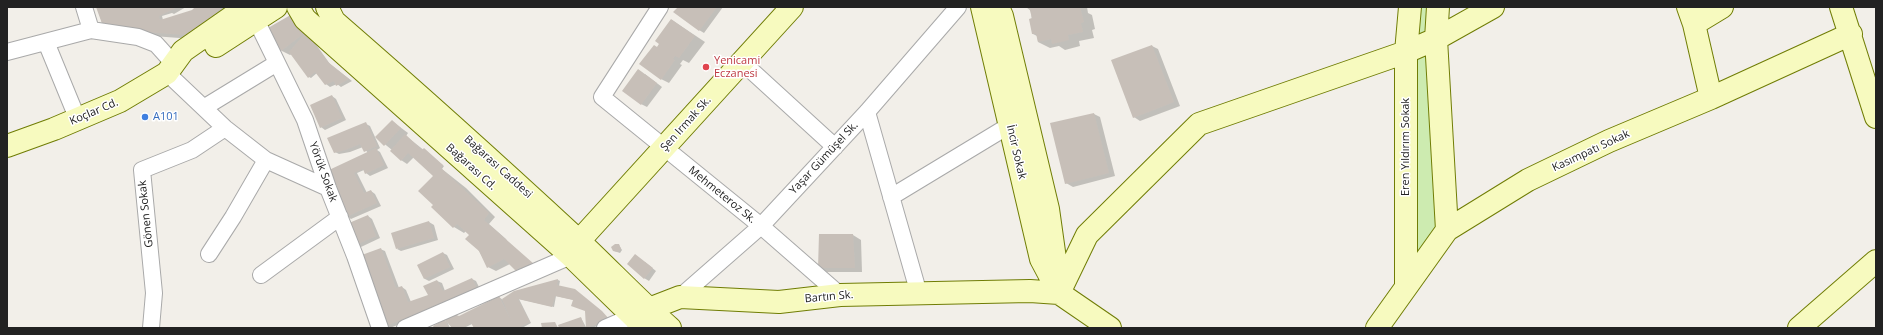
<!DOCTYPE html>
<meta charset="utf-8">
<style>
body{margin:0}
#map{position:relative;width:1883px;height:335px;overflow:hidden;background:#f2efe9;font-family:"Open Sans",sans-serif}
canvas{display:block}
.frame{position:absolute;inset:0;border:8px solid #222;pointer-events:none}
</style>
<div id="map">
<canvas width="1883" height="335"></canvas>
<div class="frame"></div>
</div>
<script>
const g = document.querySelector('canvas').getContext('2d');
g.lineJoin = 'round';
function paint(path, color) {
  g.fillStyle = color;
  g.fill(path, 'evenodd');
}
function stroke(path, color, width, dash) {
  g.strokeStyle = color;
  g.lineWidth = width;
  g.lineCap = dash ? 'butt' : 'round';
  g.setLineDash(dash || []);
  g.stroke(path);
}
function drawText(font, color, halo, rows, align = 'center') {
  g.font = font + ' "Open Sans",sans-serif';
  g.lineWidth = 3;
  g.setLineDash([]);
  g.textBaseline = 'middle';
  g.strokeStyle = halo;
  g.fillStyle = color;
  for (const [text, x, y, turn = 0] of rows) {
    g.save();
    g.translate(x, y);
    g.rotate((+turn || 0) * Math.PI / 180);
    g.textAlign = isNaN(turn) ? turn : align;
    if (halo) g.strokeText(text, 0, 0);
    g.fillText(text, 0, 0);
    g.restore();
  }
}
const grass = new Path2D(`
 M1410,7H1438L1447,230L1406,286Z`);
const shadow = new Path2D(`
 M97,7H186L174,14L172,13L162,16L163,20L192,11L196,7H233L193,39L112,33L104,29Z
 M679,7H723L704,33L699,30Z
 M1026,7H1087L1088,13L1092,15L1095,29L1092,30L1094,38L1079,41L1080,46L1065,50L1059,46L1050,48L1038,42L1037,36L1033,34L1031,11Z
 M294,14L330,64L352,81L341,87L337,84L330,87L326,84L317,73L311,78L309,77L292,54L290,55L282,51L269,29Z
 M672,20L705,42L689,63L683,60L680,64L682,65L669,83L661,79L657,48Z
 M1152,46L1158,49L1180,106L1140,121L1134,117Z
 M645,74L662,87L647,107L641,104Z
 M332,96L336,99L346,120L325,130L321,127Z
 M1094,114L1100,117L1115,176L1073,187L1066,183Z
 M392,121L408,133L406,136L444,166L442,169L466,188L495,217L489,224L506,239L522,267L519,271L510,264L496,271L488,267L470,235L466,231L464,233L454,227L435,205L434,176L414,157L407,164L401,160L392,150L376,137Z
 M366,124L370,126L380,148L377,150L380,152L388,168L370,176L366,173L364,170L357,173L367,193L371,191L375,194L381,206L351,219L347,216L338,188L368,153L363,147L350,152L339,154L335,152Z
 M368,216L372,219L380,238L361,247L356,244Z
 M429,222L434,225L438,240L401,251L397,249Z
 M853,235L861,240L862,272H827L819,267Z
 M619,245L622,250L620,253L614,251Z
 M380,249L385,251L399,288L402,287L406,290L411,302L429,296L425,286L437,281L442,283L445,291L472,279L476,281L481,291L390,328L386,326Z
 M443,253L447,255L454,269L429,281L425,279L418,265Z
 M645,262L656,271L649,281L644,278Z
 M558,280L560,281L559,286L611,321L592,328H560L559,325L581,318L586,327V311L574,300L556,296L554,307L519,299L531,323L522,328H475L472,324L464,328H453L447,321L450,328H435L434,327L446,321L459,317L499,297L503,300L514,292Z`);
const building = new Path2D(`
 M96,7H178L159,16L160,20L192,10L195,7H222L199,31L186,35L104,29Z
 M678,7H717L699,31L673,12Z
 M1029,7H1080L1084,22L1081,23L1083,32L1068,35L1069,40L1052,44L1051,39L1038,42L1036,34H1032L1029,19L1032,18Z
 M294,13L306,32L281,51L268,28Z
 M671,19L695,36L679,58L675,56L673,59L675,60L661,80L639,64L654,45L657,47L659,44L655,41Z
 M306,32L328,62L349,79L336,86L334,81L325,85L315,72L308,78L289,52Z
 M1152,45L1174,102L1133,118L1111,60Z
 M638,69L657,83L641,105L622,91Z
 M332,95L342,118L320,128L310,105Z
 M1094,113L1109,173L1065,184L1050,123Z
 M392,120L401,128L384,146L375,137Z
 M366,122L377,146L364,152L360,144L345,150L334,153L327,138Z
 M405,134L422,150L424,148L443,165L441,168L489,213L484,220L534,264L526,273L520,267L516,271L504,259L487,268L479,251L465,239L469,235L457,224L453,228L431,207L433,205L418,191L433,176L408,153L401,161L390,151Z
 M376,148L384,165L365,174L363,169L354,173L364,193L371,190L377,203L346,217L337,189L329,170Z
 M368,215L376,236L356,245L349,223Z
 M429,221L434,238L396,249L391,233Z
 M819,234H853L855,268H818Z
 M615,244H619L621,249L618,252L613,251L611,247Z
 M381,248L396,288L402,286L408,302L428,295L423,286L437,280L443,291L472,278L477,289L434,308L385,326L359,256Z
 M443,252L450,267L424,279L417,265Z
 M635,254L653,268L644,279L627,264Z
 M558,279L557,285L575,289L602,311L610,320L586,328L585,311L571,306L573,300L555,296L552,307L518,299L530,322L518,328H474L471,323L463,328L462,326L459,328H452L445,320L449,328H434L433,326L454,314L459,316L499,296L512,322L502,299L514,291Z
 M581,317L585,328H559L558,325Z
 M555,322L558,328H542L541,323Z`);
const street = new Path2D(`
 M84,7L91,30
 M660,7L602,97L761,226L840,295
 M256,20L305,120L328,188L355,256L380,328
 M46,42L78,120
 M7,52L91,30L138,37L156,44L174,64
 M742,62L835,147
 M167,73L225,128L266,160L328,188
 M205,107L277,63
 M867,112L919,294
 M891,197L1010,125
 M209,254L233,217L266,160
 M261,275L340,217
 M680,297L761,226L867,112L958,7
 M151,328L154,293L142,170L192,150L225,128
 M405,328L571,256
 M605,328L642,312`);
const secondary = new Path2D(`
 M298,7L305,19L571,256L645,328
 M327,7L334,21C417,93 498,166 578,240C609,269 638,300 670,328
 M982,7L1041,259L1059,293L1110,328
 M998,7L1002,16L1048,209L1056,266
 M1438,7L1436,39L1447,230
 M1688,7L1694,24L1711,98
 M1841,7L1876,117
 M1694,24L1722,7
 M216,46L276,7
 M7,146L54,129L120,101L167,73L183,51L246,7
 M573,253L579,241L792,7
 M1406,287V52L1410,7
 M1059,293L1087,235L1199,124L1406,52L1436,39L1493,7
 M649,309L680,297L779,302L840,295L1030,291L1059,293
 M1377,328L1447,230L1528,180L1609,141L1711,98L1851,34
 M1799,328L1876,261`);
const markers = [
 [706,67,4,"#e0444e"],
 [145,117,4,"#3f7fe0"]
];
const healthNames = [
 ["Yenicami",714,61],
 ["Eczanesi",714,74]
];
const streetNames = [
 ["Koçlar Cd.",94,112,-23],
 ["Şen Irmak Sk.",686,124,-48],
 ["Eren Yıldırım Sokak",1406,147,-90],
 ["Kasımpatı Sokak",1591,151,-25],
 ["İncir Sokak",1016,152,77],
 ["Yaşar Gümüşel Sk.",824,158,-47],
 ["Bağarası Cd.",471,167,42],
 ["Bağarası Caddesi",498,167,42],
 ["Yörük Sokak",323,172,70],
 ["Mehmeteroz Sk.",722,195,39],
 ["Gönen Sokak",146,214,-96],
 ["Bartın Sk.",829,297,-5]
];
const shopNames = [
 ["A101",153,117]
];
paint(grass, '#cdebb0');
paint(shadow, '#0003');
paint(building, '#c7bfb8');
stroke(street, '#a9a9a9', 18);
stroke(secondary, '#707d05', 24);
stroke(street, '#fff', 16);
stroke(secondary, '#f7fabf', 22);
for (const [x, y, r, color] of markers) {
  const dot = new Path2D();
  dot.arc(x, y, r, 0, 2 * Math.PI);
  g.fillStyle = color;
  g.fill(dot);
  stroke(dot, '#fff', 1.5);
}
drawText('11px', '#be3a42', '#fff', healthNames, 'left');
drawText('11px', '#222', '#fff', streetNames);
drawText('11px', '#366cbe', '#fff', shopNames, 'left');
</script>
